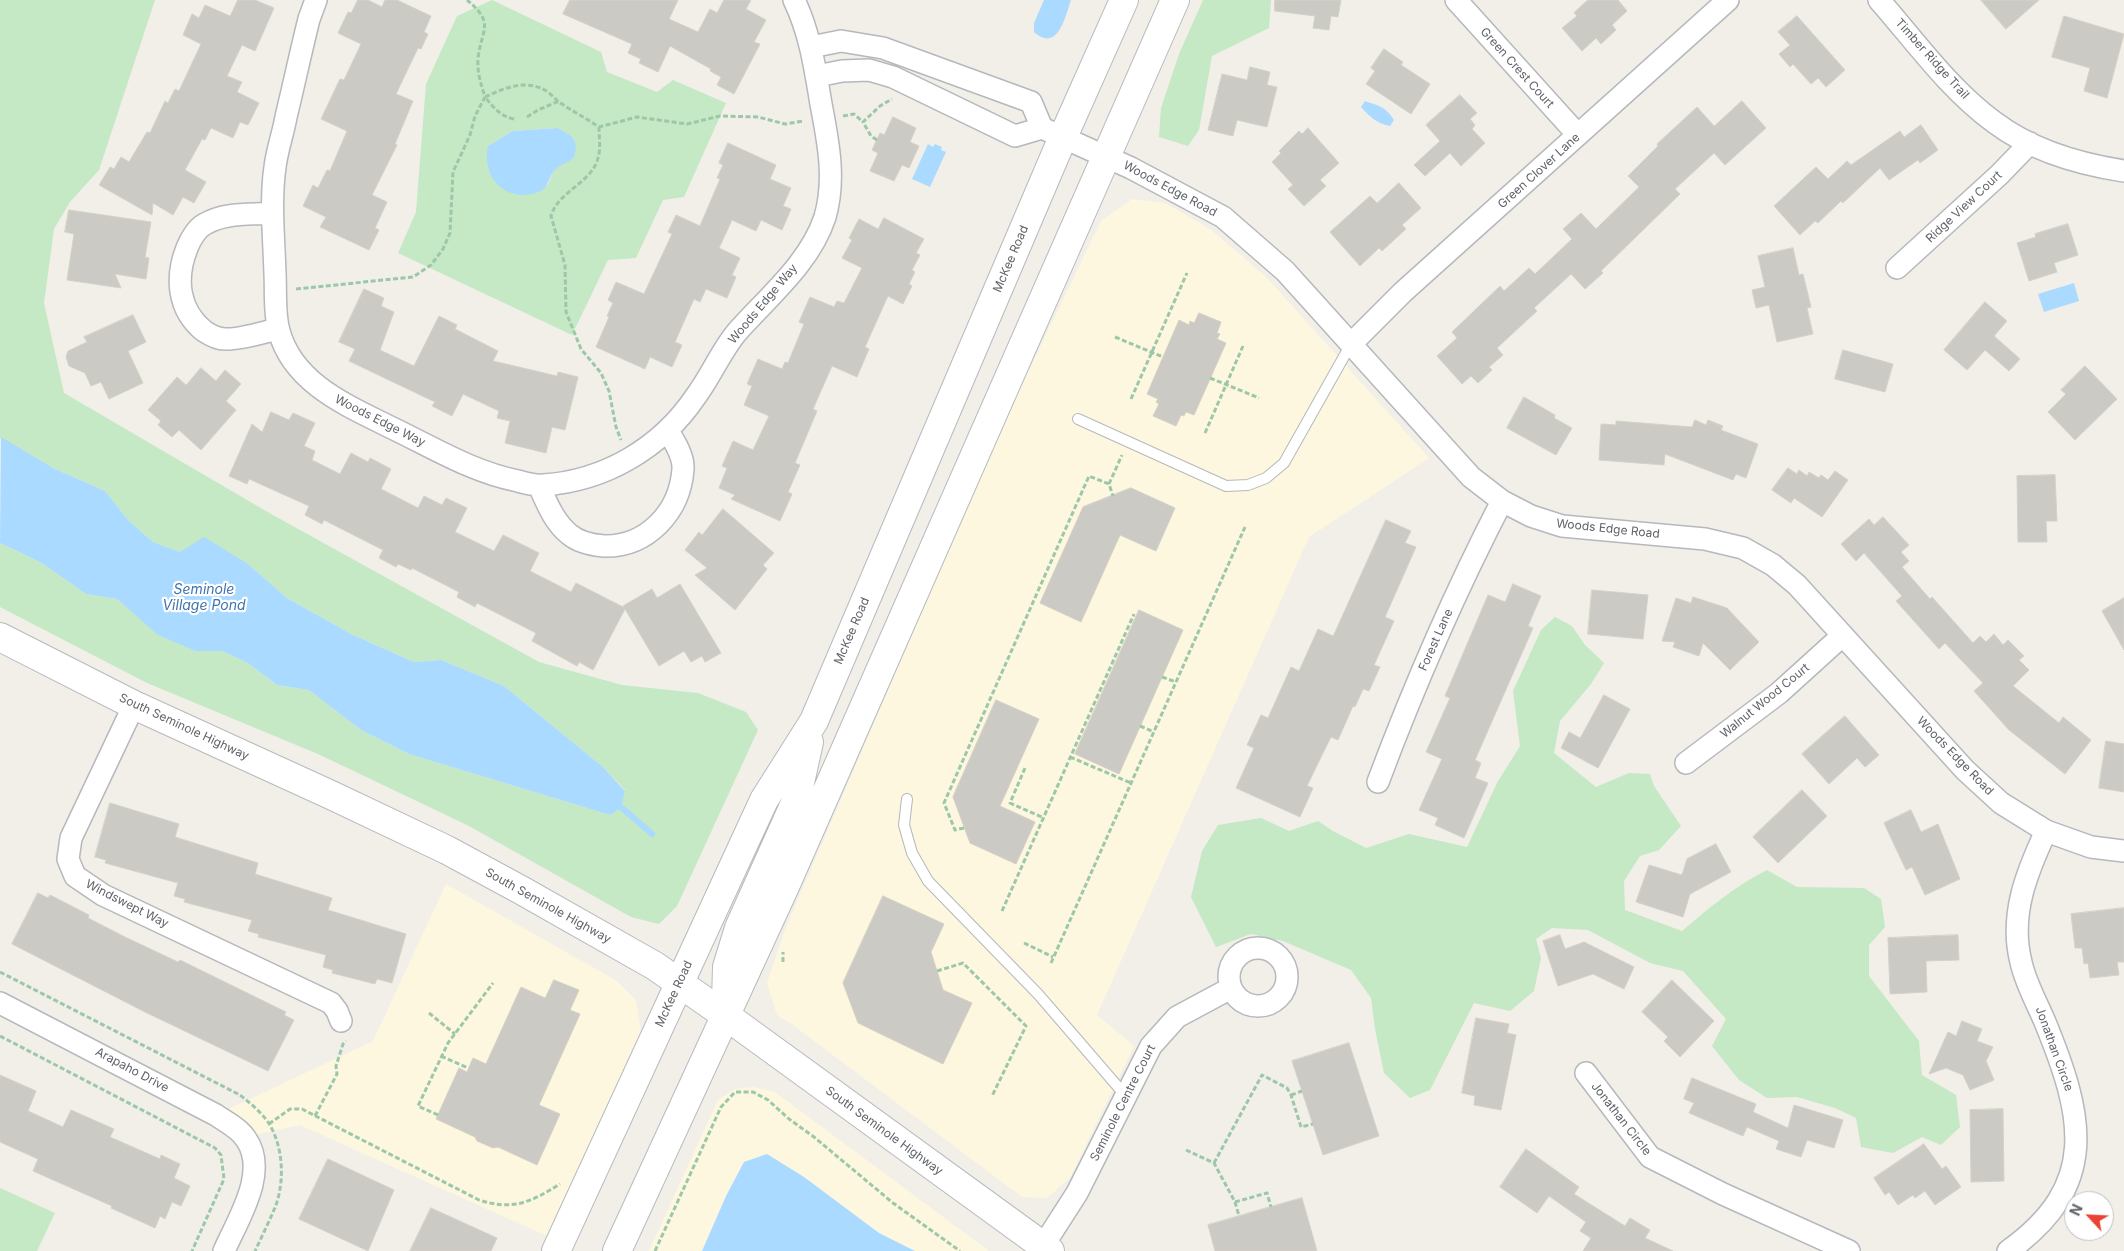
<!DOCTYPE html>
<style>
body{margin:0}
#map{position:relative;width:2124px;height:1251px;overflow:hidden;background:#f1efe8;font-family:Inter,sans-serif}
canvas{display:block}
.north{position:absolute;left:2064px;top:1191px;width:50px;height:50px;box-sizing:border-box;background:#fff;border:1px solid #bfc1c3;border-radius:50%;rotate:295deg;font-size:14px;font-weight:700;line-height:20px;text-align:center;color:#5f6368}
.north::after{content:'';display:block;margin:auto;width:18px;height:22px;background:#ea4335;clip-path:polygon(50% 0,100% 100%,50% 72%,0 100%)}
</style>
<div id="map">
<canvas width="2124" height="1251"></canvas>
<div class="north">N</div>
</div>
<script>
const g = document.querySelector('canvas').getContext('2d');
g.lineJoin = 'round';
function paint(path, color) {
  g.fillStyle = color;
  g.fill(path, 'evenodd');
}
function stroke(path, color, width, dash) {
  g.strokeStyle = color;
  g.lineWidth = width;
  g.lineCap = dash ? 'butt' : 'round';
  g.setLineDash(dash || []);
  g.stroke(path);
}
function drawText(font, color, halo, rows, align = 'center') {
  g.font = font + ' Inter,sans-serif';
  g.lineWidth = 4.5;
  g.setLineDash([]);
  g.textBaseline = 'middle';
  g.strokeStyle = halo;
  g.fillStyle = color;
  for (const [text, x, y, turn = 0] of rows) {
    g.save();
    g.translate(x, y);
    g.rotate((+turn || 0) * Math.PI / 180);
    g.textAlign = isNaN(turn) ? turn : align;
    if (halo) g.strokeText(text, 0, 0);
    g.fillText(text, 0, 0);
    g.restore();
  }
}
const commercial = new Path2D(`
 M1132,199L1165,203L1210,229L1266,277L1429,458L1309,537L1097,1015L1134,1046L1070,1178L1047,1198L1022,1197L793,1025L777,1015L767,983L786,927L1002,426L1101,221Z
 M446,884L617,981L636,1000L641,1032L547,1236L300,1125L245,1137L216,1115L373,1041Z
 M754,1087L775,1092L989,1251H649L718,1100L735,1089Z`);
const green = new Path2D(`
 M0,0H155L99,170L70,202L54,229L44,303L64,393L271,514L539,662L622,685L698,693L746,712L758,730L677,906L659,924L631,917L469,826L318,754L147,683L0,607V543L40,562L86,594L117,599L159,635L195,651H222L248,663L277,685L309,690L361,730L409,754L610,815L625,790L603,767L504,686L441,660L414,662L351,634L287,598L248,564L180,552L153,542L128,520L105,491L53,468L0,438Z
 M492,0L601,52L607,72L657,92L673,80L726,103L684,197L663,200L636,258L608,260L572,335L398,253L416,212L426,84L457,16ZM556,128L567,161L554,169L548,185L488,146L513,131Z
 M1203,0H1271L1269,28L1212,56L1199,130L1188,146L1159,137L1161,108L1179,54Z
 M1555,617L1572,626L1585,645L1604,663L1591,684L1560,721L1554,753L1596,787L1629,773L1650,774L1654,786L1681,826L1659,850L1640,856L1624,881L1625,910L1682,931C1709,908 1735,886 1767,870L1797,887L1864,888L1881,899L1885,927L1869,945V976L1919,1041L1922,1075L1956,1095L1960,1127L1941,1145L1922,1137L1893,1153L1861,1147L1856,1118L1835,1108L1797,1097L1767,1098L1739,1080L1712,1046L1726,1019L1683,971L1650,963L1588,930L1552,928L1536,939L1541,958L1534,991L1510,1011L1474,1003L1430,1090L1410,1098L1384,1073L1375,1029L1371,998L1351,970L1283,941L1251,934L1216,947L1191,897L1202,851L1218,825L1261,818L1289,831L1318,821L1333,831L1366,848L1409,834L1467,847L1497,783L1520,746L1513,691L1541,630Z
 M0,1188L55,1213L37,1251H0Z`);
const water = new Path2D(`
 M1044,0H1071C1065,17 1058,53 1034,32V23Z
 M1365,101C1379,106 1385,106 1394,120L1390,126C1376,123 1370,117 1361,107Z
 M557,128C567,133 579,138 575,152C575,155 574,158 572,159C568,163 560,164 556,169C548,176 550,188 538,192C506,204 481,177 488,146L513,131Z
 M928,144L933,147L935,144L942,147L941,150L946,152L930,187L912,179Z
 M2074,283L2079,301L2044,312L2038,294Z
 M1,437L53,468L105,491L128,520L153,542L180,552L204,537L248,564L287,598L351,634L414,662L441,660L504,686L603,767L625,791L621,807L610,815L409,754L361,730L309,690L277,685L248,663L222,651H195L158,635L117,599L86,594L40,562L0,543Z
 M767,1154L804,1177L879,1233L915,1251H702L726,1196L744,1162Z`);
const stream = new Path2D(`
 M621,807L652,834`);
const building = new Path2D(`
 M238,0H255L274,8L255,51L242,45L227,76L242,82L237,92L259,103L248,125L240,122L233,138L211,128L205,140L202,139L185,170L206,182L194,203L183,197L173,215L153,203L152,215L99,185L110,167L114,169L121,157L129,162L147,132L150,133L165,101L168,103L175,89L179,91L201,44L183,35L192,14L199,18L205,5L230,16Z
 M358,0H368L382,7L385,0H397L431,16L424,32L428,34L421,49L418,48L396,94L413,101L395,144L397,145L372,195L387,202L375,228L379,230L369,250L320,227L326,217L303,206L313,185L318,188L327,170L330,171L347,131L321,119L340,79L344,80L361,44L338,33L348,12L351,13Z
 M570,0H678L669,19L698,32L710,9L717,13L724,0H751L746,9L766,20L754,42L760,44L734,94L717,85L721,77L710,71L711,69L670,46L658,72L639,63L641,59L628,53L632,44L563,14Z
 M1275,0H1341L1338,17L1331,16L1329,30L1313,28L1315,16L1275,11Z
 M1588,0H1618L1627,11L1612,25L1616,30L1601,44L1596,38L1582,51L1562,28L1577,16L1574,13Z
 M1981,0H2039L2006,29Z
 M1797,16L1845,70L1826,87L1818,78L1811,84L1793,64L1790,67L1779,54L1790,45L1778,32Z
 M2064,16L2124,34L2107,98L2084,91L2090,68L2052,57Z
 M1384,49L1403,62L1401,65L1430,84L1411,114L1366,84L1375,71L1371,68Z
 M1250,67L1270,72L1267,85L1277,87L1267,127L1237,120L1233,136L1208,130L1222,74L1247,80Z
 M1460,95L1477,113L1470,119L1475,125L1472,129L1485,143L1461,166L1450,153L1425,176L1414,165L1440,141L1426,125Z
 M1742,101L1766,128L1725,165L1714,153L1675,189L1680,194L1601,271L1603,273L1585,289L1571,274L1534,308L1537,311L1497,348L1503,355L1489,367L1492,370L1478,383L1471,376L1462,384L1437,356L1457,338L1452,332L1500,286L1504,291L1529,268L1535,274L1572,239L1563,229L1581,213L1596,229L1639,187L1628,176L1658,146L1657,144L1697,107L1714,126Z
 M893,117L916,128L910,142L919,146L909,168L902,165L894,181L870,171L878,153L872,150L880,133L884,135Z
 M1921,125L1938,150L1920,163L1918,160L1889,180L1880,168L1843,203L1841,201L1818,223L1815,221L1800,235L1774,206L1816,167L1828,179L1847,161L1851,165L1900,131L1904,137Z
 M1308,128L1339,163L1320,180L1326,186L1304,206L1288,189L1293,185L1272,162L1281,153L1279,151L1299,131L1302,134Z
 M728,143L776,165L770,179L791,188L783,206L791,209L782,230L761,220L756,231L732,220L719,248L740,258L732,275L736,277L727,298L706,289L700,302L694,299L675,342L682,345L672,367L650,357L645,369L596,347L609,317L607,316L613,303L608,300L616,282L644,294L672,234L668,232L676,215L700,226L720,179L717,178L723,165L719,163Z
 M1399,183L1421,208L1402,225L1406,229L1382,251L1379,248L1360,266L1330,232L1370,196L1377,203Z
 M69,210L151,222L145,257L149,258L146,279L115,274L121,288L67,280L74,234L65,232Z
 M884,218L924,239L916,253L920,255L912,270L915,272L909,284L912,286L903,304L888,296L865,347L869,349L857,377L832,366L813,409L817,411L795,463L800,465L788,492L792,494L780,521L731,499L735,495L719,488L727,468L722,466L733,441L753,450L769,416L744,405L752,386L747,384L758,359L782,369L785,362L788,363L804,324L799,322L810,297L834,307L837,301L844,303L862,268L842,258L852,240L849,238L859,219L878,229Z
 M2068,224L2078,255L2054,263L2057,272L2029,281L2017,243L2036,237L2035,234Z
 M1793,248L1799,275L1803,274L1811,307L1807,308L1813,334L1777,342L1769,305L1756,308L1752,290L1765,287L1758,256Z
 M364,289L384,298L381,306L394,312L380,350L414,366L439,316L457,325L455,329L498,351L493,361L557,376L558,372L578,377L565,430L552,427L546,453L505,443L510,421L497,418L499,411L463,394L452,416L432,406L435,402L349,361L355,349L339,342Z
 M1985,302L2007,321L1994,336L2020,359L2009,371L1985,350L1967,370L1944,350Z
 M1199,313L1221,322L1217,333L1220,334L1217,339L1226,343L1194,415L1186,412L1184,416L1181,415L1176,426L1153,416L1159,404L1156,402L1158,399L1147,394L1179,320L1189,325L1190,321L1194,323Z
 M133,315L146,342L128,351L143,383L109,399L101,382L91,386L85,373L69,366L66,357L68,351L87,342L84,337Z
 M1843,350L1893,364L1885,392L1835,379Z
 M2085,366L2117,399L2075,440L2048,412L2066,394L2061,390Z
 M201,368L216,381L225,370L241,384L226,401L236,410L201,450L179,430L172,437L158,425L161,421L148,410L177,377L186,385Z
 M1524,397L1555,415L1554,418L1572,428L1556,455L1507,428Z
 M271,412L289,420L293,413L315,423L304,446L315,451L312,460L340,474L351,453L368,462L370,458L391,469L381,489L418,508L424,496L442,505L446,498L467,508L455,532L494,551L503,535L539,553L530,571L571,592L576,583L625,608L623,606L652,589L657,598L680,584L721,653L705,662L702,656L691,662L684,651L659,666L625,609L593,670L579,662L577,666L532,641L536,633L477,603L475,607L457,597L459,592L412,568L411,570L398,564L396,567L379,558L383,550L324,520L322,524L305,515L309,506L249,479L247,484L229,476L252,424L262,432Z
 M1695,420L1706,425L1708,420L1723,426L1721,430L1758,444L1746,478L1736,474L1733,480L1665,454L1664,465L1599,460L1601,424L1616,425V421L1692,427Z
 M1788,468L1797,474L1799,470L1807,476L1809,472L1819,478L1821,475L1828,480L1835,471L1848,480L1822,517L1794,498L1791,503L1772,490Z
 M2055,475L2057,521H2046L2047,542H2018L2017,476Z
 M1131,488L1175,508L1156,551L1120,535L1081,622L1040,603L1083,507Z
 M723,509L774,553L763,565L767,569L735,610L695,575L707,568L685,550L699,532L702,535Z
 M1883,517L1909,545L1901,552L1909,561L1902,567L1930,599L1932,597L1973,643L1980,636L1986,642L1994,634L2003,645L2008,640L2024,656L2019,660L2029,670L2013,686L2059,723L2063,717L2091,740L2065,774L2009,730L1974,691L1983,683L1945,643L1939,649L1896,601L1902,596L1864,553L1856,561L1841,544L1869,519L1874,525Z
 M1386,520L1411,531L1405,543L1416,547L1385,617L1394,621L1374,665L1380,667L1369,691L1363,689L1355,707L1353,706L1338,740L1331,737L1323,753L1307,786L1313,788L1300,817L1236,788L1254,748L1247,745L1261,715L1268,718L1291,667L1299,671L1318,629L1333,636Z
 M1513,584L1541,596L1528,626L1533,628L1475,760L1481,763L1475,778L1488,783L1464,838L1435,825L1438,818L1419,810L1442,759L1426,752L1450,698L1445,696L1488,595L1505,602Z
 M1592,590L1648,595L1643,639L1588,634Z
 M1693,597L1727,608L1759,642L1730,670L1703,643L1699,656L1673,647L1675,642L1662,641L1676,598L1691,603Z
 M2124,598V650L2102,611Z
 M1139,610L1183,630L1119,774L1075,754Z
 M1604,695L1630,709L1598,768L1561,748L1569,732L1580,738Z
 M996,700L1039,719L1000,806L1035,822L1016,864L970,843L953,797Z
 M1845,716L1879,755L1865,767L1857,758L1829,784L1802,754Z
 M2106,741L2124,744V792L2099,788Z
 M1802,790L1827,816L1778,863L1753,837Z
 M110,803L179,824L175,837L258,863L255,874L332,898L328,910L406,934L392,983L377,979L375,984L332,973L333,970L323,967L326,955L258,937L259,934L248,931L252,920L184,902L185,899L174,896L178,883L105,863L106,860L95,857Z
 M1911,810L1921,832L1938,824L1960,879L1925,895L1912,867L1906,870L1884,823Z
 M1716,844L1731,872L1690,894L1683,917L1636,902L1649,865L1682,875L1687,859Z
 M38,893L48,898L50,895L89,915L88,918L123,936L178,962L180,960L286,1012L284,1015L294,1020L268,1071L145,1012L12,944Z
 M883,896L944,924L931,952L943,990L972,1003L943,1064L858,1023L843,983Z
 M2124,908V962H2117L2119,975L2090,978L2088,963L2084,964L2082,948H2075L2071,914Z
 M1560,935L1565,949L1584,942L1634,967L1624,989L1593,974L1558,986L1543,941Z
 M1958,935L1959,960L1926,961L1927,992L1890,994L1888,938Z
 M554,980L579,990L570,1010L580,1014L539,1105L560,1114L537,1165L498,1147L493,1148L477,1141L475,1137L436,1119L459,1068L467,1072L473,1058L486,1064L521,987L545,998Z
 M1672,980L1714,1021L1680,1057L1664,1041L1668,1037L1642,1012Z
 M1476,1018L1509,1024L1507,1033L1516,1035L1501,1110L1474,1105L1475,1096L1462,1093Z
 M1962,1021L1982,1029L1977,1041L1993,1047L1986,1061L1994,1080L1970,1090L1963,1075L1946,1068L1929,1074L1948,1032L1956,1036Z
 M1349,1043L1379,1136L1323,1155L1292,1061Z
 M0,1075L36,1091L28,1111L63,1127L71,1110L114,1129L110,1137L160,1159L161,1155L180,1164L174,1178L190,1186L181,1206L172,1202L165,1219L160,1216L155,1228L111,1208L112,1206L33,1171L38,1159L0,1142Z
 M1692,1078L1756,1104L1753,1112L1788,1128L1794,1105L1843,1120L1834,1148L1807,1140L1801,1157L1776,1149L1779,1141L1747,1127L1743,1136L1689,1113L1694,1103L1684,1099Z
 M2003,1109L2004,1181L1971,1182L1970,1110Z
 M1924,1144L1942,1169L1946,1166L1961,1187L1935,1205L1925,1191L1915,1198L1913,1195L1898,1205L1889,1192L1885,1195L1874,1178Z
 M1526,1149L1579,1187L1574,1194L1625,1226L1630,1218L1650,1230L1645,1238L1673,1251H1583L1591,1238L1580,1231L1586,1222L1549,1196L1537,1213L1500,1187Z
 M328,1159L394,1190L368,1251L299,1219Z
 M1302,1198L1317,1251H1215L1208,1225Z
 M431,1208L497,1238L491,1251H410Z`);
const path = new Path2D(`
 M843,116L854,114L863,122
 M527,117L538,110L559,101
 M514,119C500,116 494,108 485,97C504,88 527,78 548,92C552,95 555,99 559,102C572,111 586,118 599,127L637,117L687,124L720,116L758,117L785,124L804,121
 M599,127C599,137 601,148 598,158C592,183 558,191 551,216L565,265L566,312L581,349L601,373L609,391L616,427L621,440
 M877,140L871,136L863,122L880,106L892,99
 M296,289L413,277L431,265L443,249L450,233L453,172L470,135L475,116L485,97C481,84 477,73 478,59C481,29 496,24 467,0
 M1115,337L1163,357
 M1210,378L1259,398
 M1131,399L1187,273
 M1205,433L1243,346
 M1109,484L1122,455
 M1162,677L1176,682
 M1140,726L1154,732
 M1070,757L1131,783
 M1025,768L1010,803L1044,818
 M964,828L955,830L944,803L1089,476L1109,484L1113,496
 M1002,911L1134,614
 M1024,943L1053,957
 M783,962V952
 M1051,963L1245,527
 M937,971L963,963L1026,1026L992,1096
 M0,972L240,1095C250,1103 260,1111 268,1122C283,1145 285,1179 276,1205C270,1220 262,1236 255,1251
 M429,1013L455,1034
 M0,1036L215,1148L221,1155L224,1179L192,1251
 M441,1056L468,1068
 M1291,1095L1302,1091
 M438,1115L418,1106L448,1043L493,983
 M315,1116L337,1074L336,1066L343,1044L346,1041
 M269,1124L290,1109H302L479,1200C513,1211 531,1202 560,1184
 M1186,1150L1214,1163L1235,1202L1239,1216
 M1214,1163L1262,1075L1287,1088L1291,1095L1301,1127L1313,1124
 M1235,1202L1267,1193L1271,1207
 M655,1251L721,1107L735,1092H753L768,1100L789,1119L814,1137L893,1203L960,1251`);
const lane = new Path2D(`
 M1078,419L1226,486L1248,485L1266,478L1284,463L1351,344
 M907,799L904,825L912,853L928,881L1038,994L1125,1095`);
const street = new Path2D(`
 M316,0L309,19C301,51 294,84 286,117C283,134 277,150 275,167C270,202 274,239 275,274C276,293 274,313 279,331C293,383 346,405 390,427C432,447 472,472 518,481C526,483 535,486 543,485C605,481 661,448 696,396C711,376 721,351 737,332C768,297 810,263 825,217C836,179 828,141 821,104C815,68 810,33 794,0
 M1456,0L1578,135
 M1879,0C1915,41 1949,89 1994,122C2031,150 2078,164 2124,171
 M811,47L841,41L883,48L1031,102L1042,128
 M817,76L842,71L869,70L893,77L1015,136L1042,128L1131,168L1223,217L1285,271L1471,477L1502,501L1531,516L1562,526L1705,539L1743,548L1773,565L1797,585L1965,770L2001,803L2046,831L2091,847L2124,851
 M272,213C250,215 225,212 205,224C197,228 190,240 187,248C175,278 178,310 204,331C210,335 218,339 225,339C239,340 264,332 278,329
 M1897,268L1999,175L2030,143
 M1351,344L1403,292L1728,0
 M539,486C547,503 554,522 569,534C578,542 592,545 604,546C647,547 680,512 683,469C684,456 674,441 668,431
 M134,705L71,838L68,859L75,876L103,895L331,1003L337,1011L341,1021
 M1686,763L1779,693L1842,636
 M1378,782C1414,686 1455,592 1502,501
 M1229 977a29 29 0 1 1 58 0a29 29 0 1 1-58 0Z
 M0,1003L216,1115C226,1122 239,1128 246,1139C269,1172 238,1219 224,1251
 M1586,1073L1650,1157L1723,1194L1849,1251
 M1043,1246L1077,1193L1151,1046L1177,1017L1231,988
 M2008,1251C2101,1185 2083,1115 2045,1022C2037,1003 2025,982 2021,962C2009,915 2027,872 2046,831`);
const secondary = new Path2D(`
 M0,637L134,705L331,795L447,850L521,890L655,966L725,1015L1050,1251
 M726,1001L727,967L739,928L796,801L809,742
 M556,1251L764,800L814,721L1063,137L1124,0
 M617,1251L783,891L1175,0`);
const streetNames = [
 ["Timber Ridge Trail",1932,59,48],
 ["Green Crest Court",1517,68,48],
 ["Green Clover Lane",1539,171,-42],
 ["Woods Edge Road",1170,189,28],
 ["Ridge View Court",1964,207,-43],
 ["McKee Road",1011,259,-67],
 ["Woods Edge Way",763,304,-50],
 ["Woods Edge Way",380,421,27],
 ["Woods Edge Road",1608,529,6],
 ["McKee Road",852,631,-67],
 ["Forest Lane",1436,640,-66],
 ["Walnut Wood Court",1765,701,-39],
 ["South Seminole Highway",184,727,25],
 ["Woods Edge Road",1955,756,46],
 ["Windswept Way",127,904,27],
 ["South Seminole Highway",548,906,29],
 ["McKee Road",674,994,-65],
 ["Jonathan Circle",2054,1049,70],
 ["Arapaho Drive",132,1070,28],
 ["Seminole Centre Court",1123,1103,-63],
 ["Jonathan Circle",1621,1119,52],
 ["South Seminole Highway",884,1131,36]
];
const waterNames = [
 ["Seminole",204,590],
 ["Village Pond",204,606]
];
paint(commercial, '#fef7e0');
paint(green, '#c5e8c5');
paint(water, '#aadaff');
stroke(stream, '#aadaff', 6);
paint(building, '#cccac5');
stroke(building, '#d6d1c6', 1);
stroke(lane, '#b5b8bc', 12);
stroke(street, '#b5b8bc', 24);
stroke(secondary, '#b6babf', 30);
stroke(path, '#9cc7a9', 3, [5, 2.5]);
stroke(lane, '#fff', 10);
stroke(street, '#fff', 21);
stroke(secondary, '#fff', 28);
drawText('12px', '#5f6368', '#fff', streetNames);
drawText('italic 14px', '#4174aa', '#fff', waterNames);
</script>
